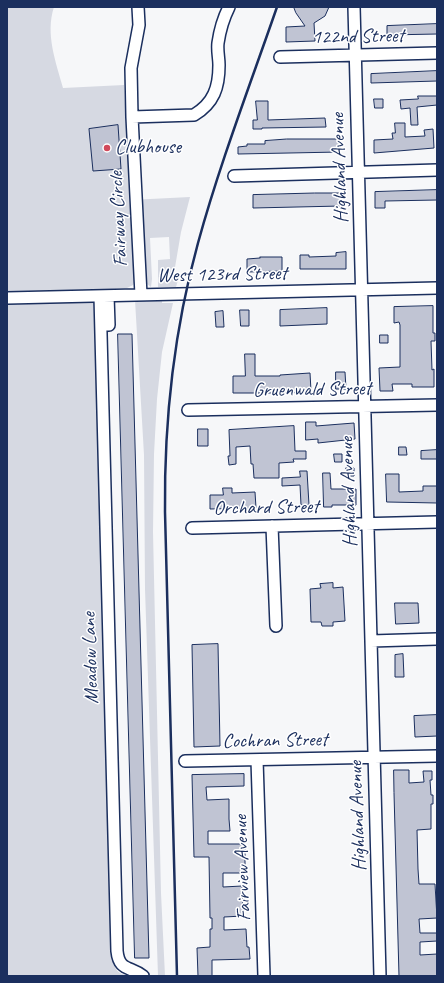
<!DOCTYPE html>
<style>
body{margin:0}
#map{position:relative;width:444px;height:983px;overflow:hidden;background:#f6f7f9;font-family:Caveat,sans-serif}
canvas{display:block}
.frame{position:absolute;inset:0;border:8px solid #1b2f5e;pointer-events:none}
</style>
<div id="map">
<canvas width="444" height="983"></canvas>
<div class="frame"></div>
</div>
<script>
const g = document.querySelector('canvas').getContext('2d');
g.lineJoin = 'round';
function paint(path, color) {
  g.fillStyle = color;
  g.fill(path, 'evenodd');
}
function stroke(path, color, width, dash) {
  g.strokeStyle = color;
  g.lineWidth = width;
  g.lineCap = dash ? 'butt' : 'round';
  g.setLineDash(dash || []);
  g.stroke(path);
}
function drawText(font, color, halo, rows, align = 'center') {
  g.font = font + ' Caveat,sans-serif';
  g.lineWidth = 3;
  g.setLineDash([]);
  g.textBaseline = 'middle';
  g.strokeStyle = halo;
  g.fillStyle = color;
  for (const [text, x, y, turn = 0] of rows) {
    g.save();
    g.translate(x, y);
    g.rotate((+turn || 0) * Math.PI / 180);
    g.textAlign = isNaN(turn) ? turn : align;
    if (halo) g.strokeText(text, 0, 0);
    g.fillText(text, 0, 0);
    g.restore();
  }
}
const green = new Path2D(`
 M7,7H54C45,34 56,62 63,88L124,85L130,200L190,197L181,232L173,279L178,280L176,287H158V260L170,259L169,237L150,238L152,279L151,287L147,284L145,279L132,234L135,281L133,285L127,288L94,290L112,960C114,965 116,972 122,974C126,975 129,974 133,976H7Z
 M162,299V303H173L162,352L157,399L154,454L153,532L161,893L165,976H158L145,589L144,455L135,300Z`);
const building = new Path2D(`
 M294,7H329L325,16L314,23L315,41L286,42V27L305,26L296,13Z
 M437,24V34L387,35V26Z
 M437,71V81L371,83V74Z
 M418,96H437V105L417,107L418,125H411L410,108L401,109L400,100L418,99Z
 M374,99H383V108H375Z
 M256,101H268V120L325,118L326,127L262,128V129H253V120H257Z
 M395,123H405V137L425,136L424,130L433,129L434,148L374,153V140L393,139L392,133H395Z
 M118,125L121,169L93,171L89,129Z
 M287,139H339L340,152L238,154V147L247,146V144H265V141Z
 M437,190V200L385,201V208H375V192Z
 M315,193H341V206L253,208V195Z
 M346,252V269H300V255H309V257L336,256V253Z
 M260,257H282V271L247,272V259L260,258Z
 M433,306V333H435V341H431L432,370L434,369V387H412V384H392L393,391H380L379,368L400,367V325L399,322L394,323V307Z
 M327,308V324L280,326V310Z
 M240,310H249V326H241Z
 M223,311L224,327H216L215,312Z
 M118,334H132L149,958H135Z
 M380,335H388V343H380Z
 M245,354H255V376H280V375L310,373L311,391L291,393H233V376H245Z
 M336,372H345L346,389H336Z
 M306,422H316V426L354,423L355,439L318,443V439L306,440Z
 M294,426L295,451H306V459H293L294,462L279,463V478H254L253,464H251L250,446L236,447V464L229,465L228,456H230L229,430Z
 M198,429H208V446H198Z
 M399,447H406L407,455H399Z
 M437,450V459H421V451Z
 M334,454H342V462H335Z
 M346,468H354V476H346Z
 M300,471H307L309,505H301L300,485L282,486V478L300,477Z
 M323,473H330L331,489H356V505H332V507H324Z
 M386,474H399V492L423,491V486H437V503L387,502Z
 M223,488H232V493L255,492L256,508L210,509V495H223Z
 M333,583V588L343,587L345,621L333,622V626H322L321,622H311L310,589L321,588L320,584Z
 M395,603H418L419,623L396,624Z
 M218,644L220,746L194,747L192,645Z
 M403,654L404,677H395V655Z
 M437,715V736L415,737L414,716Z
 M394,770H409V783L424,782L423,771H432V780H430L431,795H433V804H431V829L417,830L418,869L419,884H435L437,918L419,919L420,933H437V941L420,942V955L437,954V976H399L394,793Z
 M244,774V786L206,787L207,800L229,799V819L230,831H208V844H245V873H223V887L242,886L243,916L224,917V930L246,929L247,947H249L250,959L212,960V976H198L197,948L210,947V929H212V918H210L209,857H194L192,775Z`);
const minor = new Path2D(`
 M138,7L139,25L131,68L132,117L194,115C214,103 219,87 219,65C219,58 217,50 218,43C220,29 223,19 229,7
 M354,7L380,976
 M280,57L437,53
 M132,117L141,295
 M234,176L437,170
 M100,296L117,951C119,971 130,966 143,976
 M7,298L437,288
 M101,325H109L108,296
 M188,410L437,405
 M272,526L276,626
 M192,528L437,522
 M371,641L437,639
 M257,760L264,976
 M185,761L437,756`);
const rail = new Path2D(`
 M177,976L165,512C164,421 174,330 198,243C220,163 250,85 277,7`);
const markers = [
 [107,148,4,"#d1495b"]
];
const streetNames = [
 ["122nd Street",358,37,-1],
 ["Highland Avenue",340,168,-92],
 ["Fairway Circle",119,219,-93],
 ["West 123rd Street",222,275,-1],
 ["Gruenwald Street",312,390,-1],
 ["Highland Avenue",349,492,-92],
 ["Orchard Street",266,508,-1],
 ["Meadow Lane",91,658,-92],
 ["Cochran Street",275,741,-1],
 ["Highland Avenue",358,816,-92],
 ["Fairview Avenue",243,868,-92]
];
const poiNames = [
 ["Clubhouse",115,148]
];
paint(green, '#d6d9e2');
paint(building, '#c0c4d3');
stroke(building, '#1b2f5e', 1);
stroke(minor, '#1b2f5e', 14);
stroke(minor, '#fff', 11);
stroke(rail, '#1b2f5e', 2.5);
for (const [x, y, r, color] of markers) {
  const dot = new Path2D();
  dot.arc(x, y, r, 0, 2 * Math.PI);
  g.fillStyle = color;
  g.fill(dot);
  stroke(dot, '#fff', 1.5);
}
drawText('20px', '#1b2f5e', '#fff', streetNames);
drawText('20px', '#1b2f5e', '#fff', poiNames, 'left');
</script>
